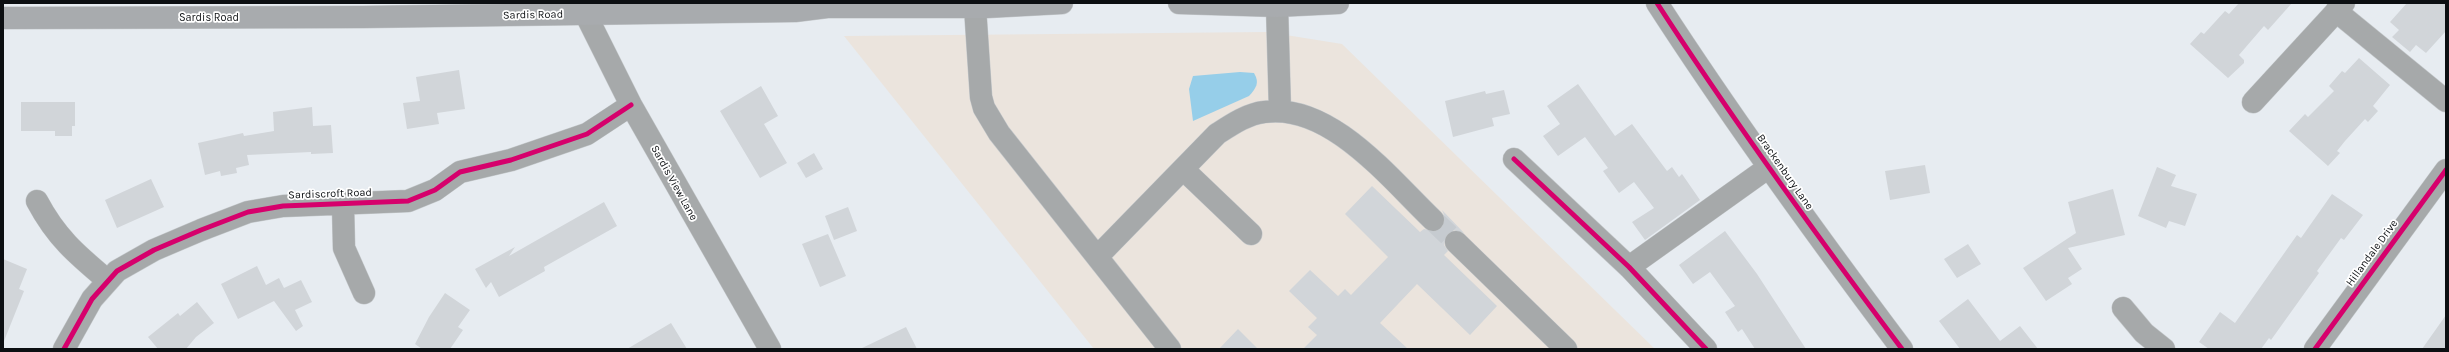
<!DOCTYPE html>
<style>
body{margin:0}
#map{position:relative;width:2449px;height:352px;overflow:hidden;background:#e7ecf1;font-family:Karla,sans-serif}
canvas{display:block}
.frame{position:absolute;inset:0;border:4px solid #0c0f12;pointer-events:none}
</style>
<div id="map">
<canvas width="2449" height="352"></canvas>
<div class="frame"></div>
</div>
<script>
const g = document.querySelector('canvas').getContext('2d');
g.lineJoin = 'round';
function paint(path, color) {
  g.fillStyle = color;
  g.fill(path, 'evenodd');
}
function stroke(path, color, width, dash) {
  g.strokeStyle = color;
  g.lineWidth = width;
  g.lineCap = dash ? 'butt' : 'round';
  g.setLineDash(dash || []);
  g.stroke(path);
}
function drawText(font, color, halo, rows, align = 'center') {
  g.font = font + ' Karla,sans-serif';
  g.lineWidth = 3.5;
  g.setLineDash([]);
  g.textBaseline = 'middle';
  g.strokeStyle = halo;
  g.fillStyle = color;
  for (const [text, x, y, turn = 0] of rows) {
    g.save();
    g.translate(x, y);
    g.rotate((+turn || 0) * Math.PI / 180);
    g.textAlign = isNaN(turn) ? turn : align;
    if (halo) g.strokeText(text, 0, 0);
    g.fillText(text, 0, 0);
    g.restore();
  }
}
const education = new Path2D(`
 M1267,32L1342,44L1655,349H1094L844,36Z`);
const water = new Path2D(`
 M1240,72L1254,73C1260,83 1256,88 1249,96L1193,121L1189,89L1193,76Z`);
const building = new Path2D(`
 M2239,3H2292L2268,30L2264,26L2239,55L2244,60V63L2228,78L2190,44L2201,32L2204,34L2225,11L2229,14Z
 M2407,3H2446V31L2426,53L2416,45L2410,52L2392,37L2399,30L2390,22Z
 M2359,58L2390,85L2373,106L2378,111L2368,122L2365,119L2345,141L2337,151L2340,153L2328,166L2289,131L2305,114L2308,117L2334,91L2329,86L2342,71L2345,73Z
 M459,70L465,109L437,113L439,124L407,129L403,103L420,101L416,77Z
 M1578,84L1615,136L1632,124L1667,171L1672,167L1679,177L1682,174L1700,200L1645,240L1632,222L1654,208L1634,182L1619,193L1603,171L1608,168L1585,137L1558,156L1543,136L1560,124L1547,106Z
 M761,86L778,116L764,124L787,163L760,178L720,111Z
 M1504,90L1510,114L1492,118L1494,126L1453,137L1445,101L1485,91L1486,94Z
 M21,102H75V126H72V136H55V131H21Z
 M312,107L313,126L331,125L333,153L311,154V152L247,155L249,165L236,168L237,173L221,176L220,171L205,175L198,143L243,133L244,136L274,131L273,112Z
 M814,153L823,169L806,178L797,163Z
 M1925,165L1930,193L1890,200L1885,171Z
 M2157,167L2176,175L2171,186L2197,194L2185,226L2169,221L2166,228L2138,216Z
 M151,179L164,207L117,228L105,200Z
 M1372,186L1420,232L1424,229L1436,232L1442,229L1445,217L1442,210L1464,233L1453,230L1447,234L1444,245L1448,251L1444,255L1497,306L1470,335L1417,284L1380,323L1408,349H1303L1317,335L1308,327L1317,318L1289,291L1310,270L1338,296L1345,289L1351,295L1388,257L1345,214Z
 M2113,189L2125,235L2068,248L2082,269L2068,278L2072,284L2046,301L2023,268L2076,233L2068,202Z
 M2332,194L2363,215L2344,240L2341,238L2317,271L2319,273L2271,340L2269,338L2261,349H2209L2199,342L2220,312L2235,323L2297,235L2301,238Z
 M604,202L617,226L544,267L545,271L499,297L491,282L486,288L475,269L515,247L509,256Z
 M848,207L857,231L834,240L825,216Z
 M1725,231L1757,274L1806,349H1755L1742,329L1738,332L1725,312L1735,306L1710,272L1693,284L1679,265Z
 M828,234L846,276L820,287L802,244Z
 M1968,244L1981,264L1957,278L1944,259Z
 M3,259L27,269L19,289L24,291L4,341Z
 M257,266L266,285L279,278L284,288L301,280L312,302L295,310L303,326L296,331L274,301L238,319L221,284Z
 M445,293L470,310L458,327L463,330L450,349H422L415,344L429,317Z
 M1968,299L2000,341L2020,326L2038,349H1960L1939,321Z
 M197,302L214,323L196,337L186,349H158L148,337L178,313L180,316Z
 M2446,315V349H2422Z
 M671,323L687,349H627Z
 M906,327L917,349H860Z
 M1238,329L1258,349H1219Z`);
const minorTunnel = new Path2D(`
 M1433,220L1456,242`);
const minor = new Path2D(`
 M580,3L631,105L770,349
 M1657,3C1734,122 1817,236 1902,349
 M1277,6L1280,111
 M975,7L981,97L984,108L999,133L1170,349
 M2336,11L2446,101
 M2253,102L2344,3
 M1514,159L1629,267L1706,349
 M1183,169L1251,234
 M37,201C56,237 76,254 107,280
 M343,205L344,248L364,293
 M1456,242L1566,349
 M1098,256L1217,134C1231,125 1247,114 1264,112C1330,102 1390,179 1433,220
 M1629,267L1769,167
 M2123,308L2144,333L2164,349
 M64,349L92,299L117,271L154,250L201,230L248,212L283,206L408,201L435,190L460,172L511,160L587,134L631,105
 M2315,349L2446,170`);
const major = new Path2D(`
 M1179,3L1277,6L1338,3
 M3,18L363,17L795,11L827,7H987L1062,3`);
const cycleway = new Path2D(`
 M1657,3C1734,122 1817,236 1902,349
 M1514,159L1629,267L1706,349
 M64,349L92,299L117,271L154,250L201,230L248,212L283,206L408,201L435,190L460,172L511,160L587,134L631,105
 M2315,349L2446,170`);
const streetNames = [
 ["Sardis Road",533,15,-1],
 ["Sardis Road",209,18],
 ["Brackenbury Lane",1785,172,55],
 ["Sardis View Lane",674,183,61],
 ["Sardiscroft Road",330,194,-2],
 ["Hillandale Drive",2372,253,-54]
];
paint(education, '#ebe4dd');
paint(water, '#96cee9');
paint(building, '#d1d5d9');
stroke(minorTunnel, '#c6cbd0', 22, [22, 11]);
stroke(minor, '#c5c9cc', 23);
stroke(major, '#c5c9cc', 23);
stroke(minor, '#a6a9aa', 22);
stroke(major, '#a8abae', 22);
stroke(cycleway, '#d6006c', 5);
drawText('11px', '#0c0f12', '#fff', streetNames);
</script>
